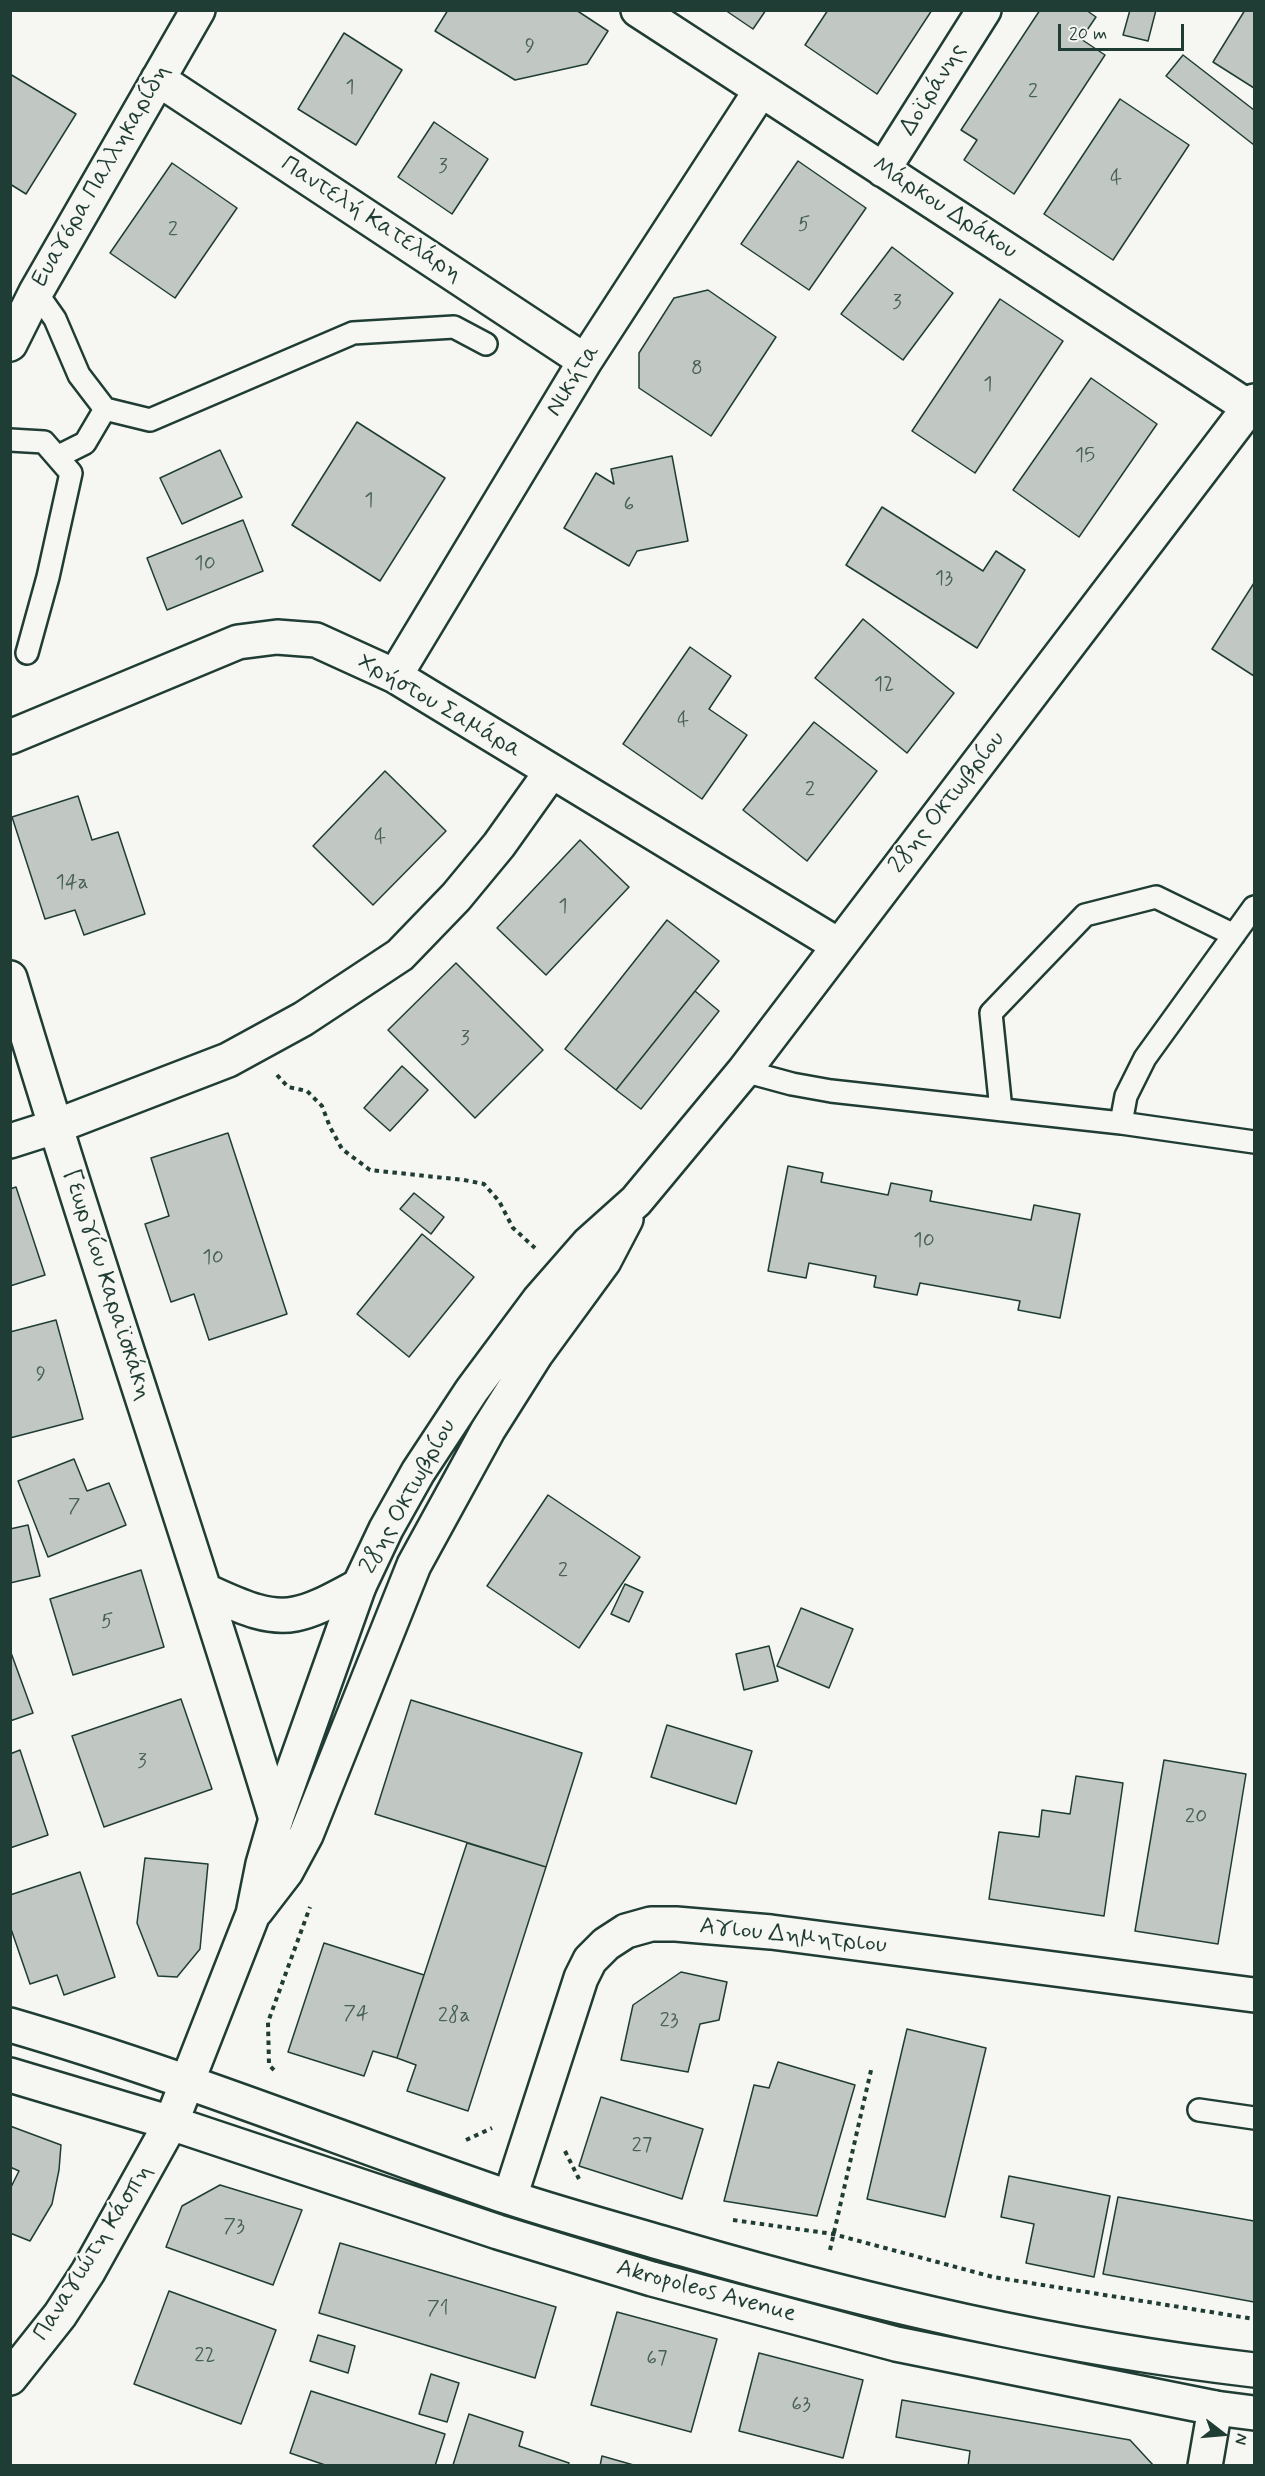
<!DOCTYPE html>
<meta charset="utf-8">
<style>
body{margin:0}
#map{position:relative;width:1265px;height:2476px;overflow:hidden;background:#f6f6f2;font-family:Mynerve,sans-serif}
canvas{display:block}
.frame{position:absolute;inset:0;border:12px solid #1f3d34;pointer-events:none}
.north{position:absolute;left:1193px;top:2404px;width:60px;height:60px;-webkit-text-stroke:4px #f6f6f2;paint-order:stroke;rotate:106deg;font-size:16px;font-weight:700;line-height:24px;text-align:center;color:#1f3d34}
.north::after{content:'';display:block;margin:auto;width:21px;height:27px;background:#1f3d34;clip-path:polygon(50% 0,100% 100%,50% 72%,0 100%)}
.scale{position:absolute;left:1058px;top:24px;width:126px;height:27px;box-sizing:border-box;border:3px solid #1f3d34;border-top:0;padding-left:8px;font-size:18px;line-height:21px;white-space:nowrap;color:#1f3d34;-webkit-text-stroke:4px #f6f6f2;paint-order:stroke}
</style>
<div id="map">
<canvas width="1265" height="2476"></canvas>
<div class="frame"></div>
<div class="north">N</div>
<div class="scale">20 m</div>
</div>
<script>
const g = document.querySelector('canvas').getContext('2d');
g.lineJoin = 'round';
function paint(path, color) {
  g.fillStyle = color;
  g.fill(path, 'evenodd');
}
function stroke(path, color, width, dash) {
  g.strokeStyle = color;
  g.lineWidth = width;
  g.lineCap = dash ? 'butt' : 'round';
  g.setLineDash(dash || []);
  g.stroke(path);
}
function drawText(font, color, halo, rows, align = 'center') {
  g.font = font + ' Mynerve,sans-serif';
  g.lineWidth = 4.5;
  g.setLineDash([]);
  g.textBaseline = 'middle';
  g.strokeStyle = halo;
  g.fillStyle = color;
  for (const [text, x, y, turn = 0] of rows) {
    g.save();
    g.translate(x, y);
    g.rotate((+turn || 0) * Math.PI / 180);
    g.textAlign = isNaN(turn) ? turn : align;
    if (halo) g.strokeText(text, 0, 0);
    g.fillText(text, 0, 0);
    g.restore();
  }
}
const building = new Path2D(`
 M448,10H576L608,31L587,64L515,80L435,31Z
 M725,10H766L753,29Z
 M828,10H932L877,94L805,45Z
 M1040,10H1086L1096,17L1081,39L1105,55L1014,194L964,160L977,140L961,130Z
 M1130,10H1156L1148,41L1123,35Z
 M1245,10H1254V88L1213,62Z
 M344,33L402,70L356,145L298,109Z
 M1183,55L1254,110V145L1166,76Z
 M10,74L76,114L26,194L10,184Z
 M1120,99L1189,145L1113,260L1044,214Z
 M434,122L488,159L452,214L398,177Z
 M798,161L866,208L809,290L741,244Z
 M172,163L237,208L175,298L110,253Z
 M892,247L953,293L903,360L841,314Z
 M708,290L776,337L711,436L639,388V353L674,298Z
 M1000,299L1063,341L975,473L912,431Z
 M1091,378L1157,424L1079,537L1013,490Z
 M357,422L445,478L380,581L292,525Z
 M220,450L242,497L182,524L160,478Z
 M672,456L688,541L637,551L629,566L564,528L596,473L614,484L611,469Z
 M882,507L983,571L996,551L1025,570L977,648L846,565Z
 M243,520L263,571L167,610L147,558Z
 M1254,583V676L1212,649Z
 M863,619L954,693L907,753L815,678Z
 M690,647L731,676L709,709L747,735L702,799L623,744Z
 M814,722L877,771L807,861L743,810Z
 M385,771L446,831L373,905L313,846Z
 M78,796L92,840L118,832L145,914L84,935L75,910L45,919L12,817Z
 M580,840L629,887L546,975L497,928Z
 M667,920L719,961L616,1090L565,1049Z
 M456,963L543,1050L475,1118L388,1030Z
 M695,991L719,1011L641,1109L616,1090Z
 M402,1066L428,1090L390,1131L364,1108Z
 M228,1133L287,1314L209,1340L194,1294L171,1302L145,1224L169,1216L151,1158Z
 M788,1166L823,1173L821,1182L888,1195L891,1183L932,1191L930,1201L1031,1220L1034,1205L1080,1214L1060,1318L1018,1310L1020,1301L920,1283L917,1295L874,1287L876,1276L809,1263L806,1278L768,1271Z
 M16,1187L45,1275L10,1286V1189Z
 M414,1193L444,1217L431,1234L400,1209Z
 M422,1234L474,1277L409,1357L357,1314Z
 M56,1320L83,1419L10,1438V1332Z
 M74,1459L87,1491L109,1483L126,1525L48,1557L18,1481Z
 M548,1495L640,1557L579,1648L487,1586Z
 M28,1525L40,1576L10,1583V1529Z
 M141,1570L164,1647L73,1675L50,1599Z
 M625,1584L643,1592L629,1622L611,1614Z
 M801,1608L853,1629L829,1688L777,1666Z
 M769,1646L778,1681L744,1690L736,1654Z
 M10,1650L33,1713L10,1721Z
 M181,1699L212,1789L104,1827L72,1736Z
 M411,1700L582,1753L546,1867L375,1814Z
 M667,1725L752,1751L736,1804L651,1777Z
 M20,1750L48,1835L10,1848V1754Z
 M1164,1760L1246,1774L1218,1944L1135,1931Z
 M1076,1776L1123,1783L1104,1916L989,1899L999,1832L1039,1837L1042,1810L1070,1814Z
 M467,1843L546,1867L468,2111L407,2091L416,2065L397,2058Z
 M145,1858L208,1864L200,1949L177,1977L158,1976L137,1923Z
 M80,1872L115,1977L64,1995L57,1975L30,1984L10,1926V1895Z
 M324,1943L424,1975L397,2058L373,2051L364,2076L288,2052Z
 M681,1972L727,1982L719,2020L700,2024L688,2072L621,2060L633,2005Z
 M907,2029L986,2048L945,2217L867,2199Z
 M778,2062L855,2085L817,2216L724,2201L754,2085L769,2088Z
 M601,2097L703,2129L682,2199L579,2166Z
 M10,2126L61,2145L59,2170L52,2204L30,2241L10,2233V2189L19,2171L10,2167Z
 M1009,2176L1110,2196L1094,2277L1026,2263L1034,2224L1001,2217Z
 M220,2185L302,2210L273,2285L166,2247L182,2206Z
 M1118,2197L1254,2221V2302L1103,2274Z
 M340,2243L556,2307L535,2378L319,2313Z
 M169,2291L276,2330L241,2424L134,2384Z
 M617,2312L717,2339L691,2432L591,2405Z
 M318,2335L355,2346L348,2373L310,2361Z
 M759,2353L863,2380L843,2458L739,2431Z
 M431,2374L459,2383L447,2422L419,2414Z
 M311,2391L445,2434L435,2466H328L290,2453Z
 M902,2400L1130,2440L1154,2466H968L970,2451L896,2437Z
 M469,2414L523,2432L519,2446L569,2463L568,2466L453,2465Z
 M602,2456L637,2466H600Z`);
const path = new Path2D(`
 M277,1075L288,1087L307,1091L322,1106L330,1127L342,1149L370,1170L464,1180L484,1184L499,1201L513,1228L535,1248
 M274,2070L269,2065L268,2022L310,1907
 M466,2140L492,2128
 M565,2151L579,2179
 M733,2220L833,2234L993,2277L1254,2319
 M830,2250L872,2066`);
const lane = new Path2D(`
 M36,292L55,319L79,375L105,409L150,420L353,333L454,327L486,344
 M10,440L44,442L71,473L48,577L27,653
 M57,457L85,443L105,409
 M744,1071L792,1084L831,1091L1121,1123L1254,1142
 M1001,1110L991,1013L1085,915L1156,897L1234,935
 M1121,1123L1126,1096L1145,1058L1254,907
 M1199,2110L1254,2118`);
const street = new Path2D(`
 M638,10L1250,408
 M158,79L585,361
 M883,170L984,10
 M10,344L36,292L198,10
 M395,676L585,361L761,90
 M10,737L238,642L277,637L316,640L395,676L838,945
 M10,978C94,1260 191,1538 276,1819
 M10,1141L54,1127L228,1060L303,1019L400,955L456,897L499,845L551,772
 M206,1591C234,1603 265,1620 295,1614C317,1610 339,1596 359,1586
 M510,2197L581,1978L590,1960L606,1944L626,1931L651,1924H676L771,1932L1254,1995
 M1205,2466L1215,2408`);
const secondary = new Path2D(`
 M256,1911L286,1872L306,1835L414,1565L488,1430L536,1354L604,1261L626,1219
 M10,2025C179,2074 342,2140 508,2197C566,2216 625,2232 683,2249C873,2304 1058,2347 1254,2370
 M10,2075L171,2123L498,2232L652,2279L896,2344L1215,2408L1254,2413
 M10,2378L60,2315L88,2272L171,2123L253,1914L263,1864L276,1819L359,1586L386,1529L418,1472L472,1390L539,1300L588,1244L636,1201L744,1071L1254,401`);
const numberNames = [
 ["9",530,48],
 ["1",350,89],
 ["2",1033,93],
 ["3",443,168],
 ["4",1116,180],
 ["5",804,226],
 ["2",173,231],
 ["3",897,304],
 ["8",697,370],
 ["1",988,386],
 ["15",1085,457],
 ["1",369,502],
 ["6",629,506],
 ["10",205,565],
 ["13",944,580],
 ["12",884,686],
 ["4",683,722],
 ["2",810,791],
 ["4",380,839],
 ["14a",72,884],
 ["1",563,908],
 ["3",465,1040],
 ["10",924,1242],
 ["10",213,1259],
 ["9",41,1376],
 ["7",74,1508],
 ["2",563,1572],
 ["5",107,1623],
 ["3",142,1763],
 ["20",1196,1818],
 ["74",356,2015],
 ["28a",454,2017],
 ["23",669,2022],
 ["27",642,2147],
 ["73",234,2228],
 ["71",438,2310],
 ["22",205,2357],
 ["67",657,2360],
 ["63",801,2406]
];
const streetNames = [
 ["Δοϊράνης",934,90,-58],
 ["Ευαγόρα Παλληκαρίδη",102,176,-60],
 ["Μάρκου Δράκου",944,209,33],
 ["Παντελή Κατελάρη",371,220,33],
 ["Νικήτα",574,381,-58],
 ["Χρήστου Σαμάρα",439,707,30],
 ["28ης Οκτωβρίου",948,803,-52],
 ["Γεωργίου Καραϊσκάκη",106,1285,72],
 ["28ης Οκτωβρίου",409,1497,-61],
 ["Αγιου Δημητριου",793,1937,6],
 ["Παναγιώτη Κάσπη",94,2253,-58],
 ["Akropoleos Avenue",706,2292,15]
];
paint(building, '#c1c8c3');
stroke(building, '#1f3d34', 1.5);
stroke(lane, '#1f3d34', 26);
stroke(street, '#1f3d34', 38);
stroke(secondary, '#1f3d34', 38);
stroke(path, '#1f3d34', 4, [4.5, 4.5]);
stroke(lane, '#f6f6f2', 21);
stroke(street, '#f6f6f2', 33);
stroke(secondary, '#f6f6f2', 33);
drawText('21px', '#486058', null, numberNames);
drawText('24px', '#1f3d34', '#f6f6f2', streetNames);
</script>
